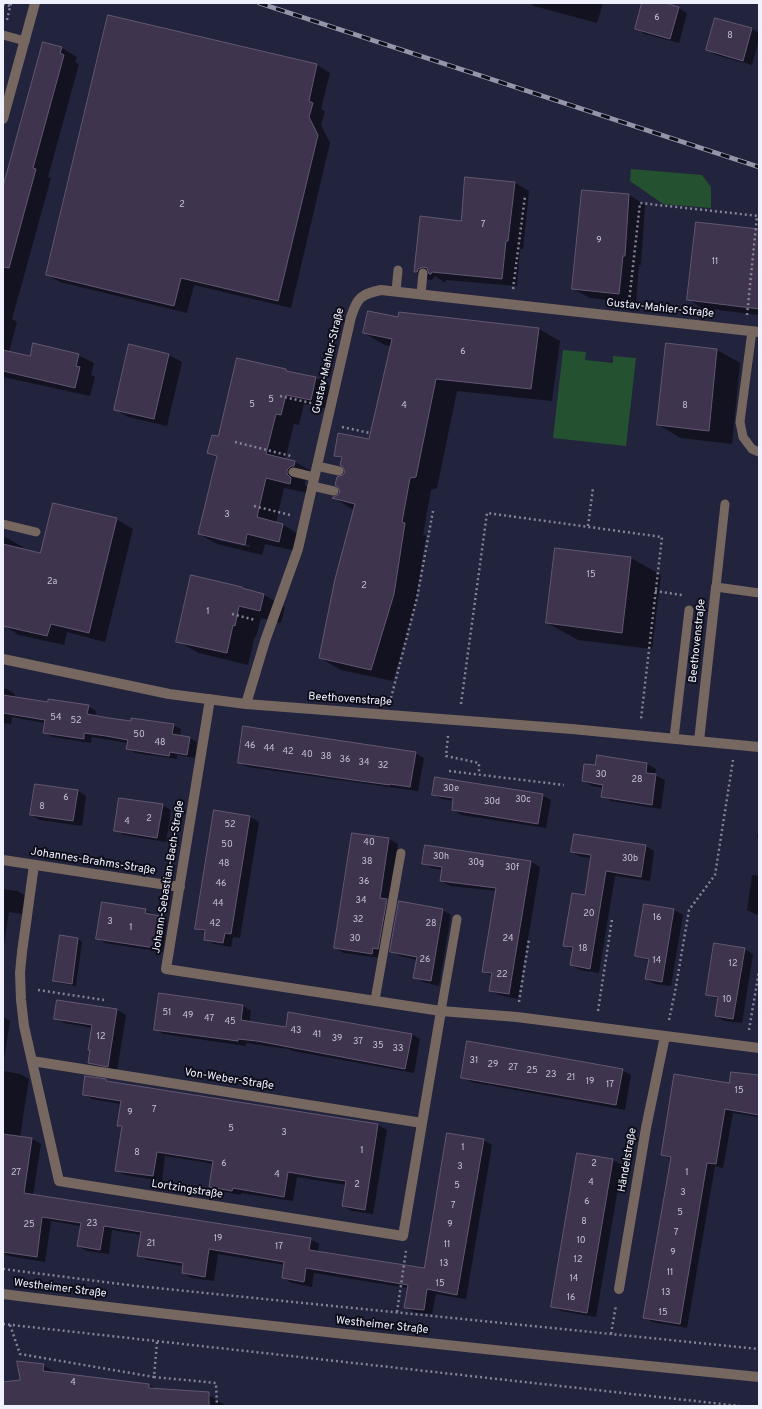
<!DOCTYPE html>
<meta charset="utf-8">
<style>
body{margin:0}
#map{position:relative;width:762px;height:1409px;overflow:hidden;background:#22233c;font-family:Overpass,sans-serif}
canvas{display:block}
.frame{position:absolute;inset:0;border:4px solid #f0f1ff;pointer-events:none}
</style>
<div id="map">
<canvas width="762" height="1409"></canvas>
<div class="frame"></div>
</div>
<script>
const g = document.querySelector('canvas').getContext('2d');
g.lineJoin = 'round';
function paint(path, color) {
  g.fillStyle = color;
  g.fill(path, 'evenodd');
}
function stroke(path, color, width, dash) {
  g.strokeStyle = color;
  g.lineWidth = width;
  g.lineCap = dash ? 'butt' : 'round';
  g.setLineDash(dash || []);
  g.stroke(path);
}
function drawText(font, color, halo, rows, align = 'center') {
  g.font = font + ' Overpass,sans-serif';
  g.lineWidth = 4;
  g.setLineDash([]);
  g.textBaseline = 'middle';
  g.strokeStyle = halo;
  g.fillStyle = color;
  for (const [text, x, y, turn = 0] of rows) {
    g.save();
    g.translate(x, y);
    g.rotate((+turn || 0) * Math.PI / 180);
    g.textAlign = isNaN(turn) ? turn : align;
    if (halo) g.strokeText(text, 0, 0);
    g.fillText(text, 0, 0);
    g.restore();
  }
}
const green = new Path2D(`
 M631,169L702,175L711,187V208L663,204L630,181Z
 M563,350L586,352L585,360L613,363V356L636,358L626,446L553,438Z`);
const shadow = new Path2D(`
 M530,3H603L597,23L534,6Z
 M643,3H661L679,8L687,13L679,43L645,34L636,28Z
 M109,16L317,65L330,73L321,109L325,111L321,125L330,143L291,308L194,285L187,313L60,282L47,275Z
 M752,29L759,33V39L752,65L716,55L707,50Z
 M62,48L77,57L75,62L79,64L48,177L51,178L12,319L17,322L9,352L30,357L78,355L94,363L91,375L95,377L90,396L3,377V191Z
 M515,183L529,191L523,249H520L517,286L446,280V282H444L435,276L432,280H429L415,272Z
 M629,195L645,205L641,265H639L636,303L590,298L573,289Z
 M759,230V315L702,308L688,299Z
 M398,318L539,329L560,341L552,401L457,391L437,488L431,490L423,535L426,536L415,606L393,681L341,670L320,658L354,510L334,498L339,496L341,492L344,476L346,472L343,459L335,455L370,441L392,346L385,345L364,333Z
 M130,345L169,355L182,362L167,426L128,417L115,409Z
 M717,350L740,363L732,444L681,438L658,425Z
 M237,359L286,370L291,374L316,378L334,389L329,409L304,404L299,425L294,424L285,460L295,462L313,472L305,481V485L309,489L308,493L284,488L276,523L283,525L300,535L296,551L265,544L262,555L217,544L199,534L218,458L209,453L219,437ZM217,538L250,545L249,547L217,540Z
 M116,519L133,529L105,642L67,632L64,645L19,635L3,625V536L23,547V550L41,554Z
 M556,549L631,558L661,575L652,649L578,640L547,623Z
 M242,587L246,590L264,595L285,607L281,623L261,618L256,637L255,636L248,665L199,653L177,641Z
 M3,689H7L15,694V698L48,703L88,706L96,711L95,716L131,722L173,725L181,729L180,736L190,738L197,742L195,758L177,755V759L135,753L127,748L128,743L92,737L91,743L52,737L44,732L45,723L12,717L11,724L3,723Z
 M415,753L424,758L418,791L248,767L239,763Z
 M598,756L647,764L656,769L655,775L665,780L661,809L611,801L603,796L604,788L592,786L583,781L596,767Z
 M78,791L86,796L82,826L40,820L31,815Z
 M433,794L542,795L551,800L546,828L461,815L453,809L454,801L442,799Z
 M162,805L171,810L166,842L124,835L115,830Z
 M215,812L250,817L259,822L240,938L233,937L231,947L214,944L205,939V933L196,928Z
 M759,826V838L757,837Z
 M353,834L389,839L398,844L380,958L344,953L335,948Z
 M426,846L531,862L540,867L518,999L499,995L490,990L492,976L483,971L497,891L450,886L441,881L443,870L432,868L423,863Z
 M645,846L654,851L650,881L615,876L599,973L580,970L571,965L574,951L564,945L586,896L592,858L581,857L572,852Z
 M752,875L759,876V915L755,914L747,910Z
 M3,889L17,891L26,896L23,914L9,912L3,951Z
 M645,905L674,910L683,915L671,986L655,984L646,979L649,961L636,956Z
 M145,910L153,914V916L160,917L167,921L163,952L105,943L97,938Z
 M442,910L451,915L439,986L423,982L414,977L417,960L400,956L391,951Z
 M61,936L78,939L82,942L76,986L58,983L54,981Z
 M744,949L753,954L742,1023L724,1021L716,1016L719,1000L707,994Z
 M58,1001L117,1010L126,1015L117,1071L97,1068L89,1063L93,1028L64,1023L55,1018Z
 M243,1006L251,1011L249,1023L287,1028L411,1034L420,1039L414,1073L293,1051L288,1049L246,1043V1046L163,1034L155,1029Z
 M3,1017L10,1021L3,1065Z
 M622,1070L631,1075L625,1110L471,1082L462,1077Z
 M3,1071L20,1074L29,1079L20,1137L32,1139L41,1144L33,1195L310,1239L319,1244L318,1252L424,1269L483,1140L492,1145L466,1299L436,1294L432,1314L414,1312L405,1307L408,1288L314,1273L312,1287L292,1283L283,1278L285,1265L218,1254L214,1281L191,1278L183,1273L184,1266L147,1260L138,1255L142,1235L112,1230L109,1254L87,1251L78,1246L81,1226L51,1221L45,1262L9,1256L3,1253Z
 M759,1077V1117L733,1113L723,1168L715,1166L687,1328L652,1322L645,1317L671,1159L662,1155L730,1084Z
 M106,1080L109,1082L378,1125L387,1130L373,1214L352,1211L343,1206L346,1185L297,1177L293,1201L241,1193V1195L219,1191L210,1186L214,1164L165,1156L162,1181L125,1175L116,1170L123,1128L118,1125L121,1104L92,1099L84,1094Z
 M578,1154L613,1160L622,1165L596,1317L561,1311L552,1306Z
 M43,1365L59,1374L149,1385L157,1389L205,1393L227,1406H3V1383L22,1381Z`);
const building = new Path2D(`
 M642,3H665L679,7L670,39L635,29Z
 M108,15L317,64L309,101L313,103L309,117L318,135L278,301L181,278L174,306L46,275Z
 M715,18L752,28L743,61L706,50Z
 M43,42L62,47L60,53L64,55L33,168L36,169L9,268L3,267V187Z
 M465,177L515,182L508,241H506L502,279L432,272L431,274H429L427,268L423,267L418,269L417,272H414L420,216L461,221Z
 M582,190L629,194L625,256H623L619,294L572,289Z
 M696,222L759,229V309L687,300Z
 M368,311L398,317L399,312L539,328L531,389L436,379L416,477L410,478L402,522L405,523L394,594L371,670L319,658L335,579L355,504L332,498L333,497L338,495L340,492L338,487L335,485L337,477L343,475L345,472L343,467L340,465L342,457L334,456L338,433L369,439L392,339L363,333Z
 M33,343L79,354L76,366L80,367L75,388L3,371V350L30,356Z
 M666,343L717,349L709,431L657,425Z
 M129,344L169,354L154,419L114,410Z
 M237,358L286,369V371L316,377L311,400L286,395L281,415L276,414L266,454L295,461L294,466H291L287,470V474L291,478L290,484L266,478L257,517L283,524L279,542L247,534L245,545L198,534L217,456L207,453L212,435L218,436Z
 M53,503L117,518L89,633L51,624L47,636L3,626V544L40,553Z
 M555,548L631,557L622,633L546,623Z
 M191,575L242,587V588L264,594L260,611L239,606L235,626L233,625L227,653L176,642Z
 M3,695L48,702V699L89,705L87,714L109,718L131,721V718L174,724L172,734L190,737L187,755L170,752L169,756L126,749L128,740L106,736L84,733V739L43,733L45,720L3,713Z
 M243,726L416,752L410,787L390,784V785L353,780L238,763Z
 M597,755L647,763L646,773L656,774L652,805L601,797L603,785L582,781L584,764L595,765Z
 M435,777L543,794L538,824L452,810L453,798L432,795Z
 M35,784L78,790L73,821L30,815Z
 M119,798L163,804L157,838L114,831Z
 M214,810L250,816L231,934L225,933L223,943L204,940L205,930L195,929Z
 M352,833L389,838L380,898L387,899L378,949L373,948L372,954L334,948Z
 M574,834L646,845L641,877L606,871L590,969L570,965L573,947L563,946L572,893L585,895L591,855L571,852Z
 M425,845L531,861L509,994L489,991L492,973L482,972L496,888L440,881L442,867L422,864Z
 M399,901L443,909L431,981L413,978L417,957L390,952Z
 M102,902L146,909L145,913L160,916L155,948L96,939Z
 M644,904L674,909L662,982L645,979L649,959L635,956Z
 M60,935L78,938L72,984L53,981Z
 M714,943L745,948L733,1019L715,1016L718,997L706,995Z
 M159,993L243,1005L241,1020L259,1023L286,1027L288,1012L412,1034L405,1069L257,1041L238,1039V1041L154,1030Z
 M57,1000L117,1009L108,1067L88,1063L90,1050H88L92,1025L54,1019Z
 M467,1041L623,1069L616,1105L461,1078Z
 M731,1072L759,1075V1115L725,1109L716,1164L707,1163L680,1324L643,1318L671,1157L661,1155L674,1074L729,1083Z
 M85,1076L106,1079V1081L378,1124L365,1210L342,1206L346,1181L317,1177L288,1172L284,1197L233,1188L232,1191L209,1187L213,1161L157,1152L153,1176L115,1171L122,1126H117L121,1101L83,1095Z
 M447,1133L484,1139L457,1295L427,1289L424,1310L404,1308L408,1285L306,1268L304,1282L282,1278L284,1262L209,1249L205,1277L182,1273L183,1263L137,1256L141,1232L104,1226L100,1250L77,1246L81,1223L42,1217L37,1257L3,1252V1134L32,1138L24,1193L311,1238L309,1250L424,1268Z
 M577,1153L613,1159L587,1313L551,1307Z
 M17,1361L44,1364L43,1371L149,1384V1388L209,1392V1406H3V1382L20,1380Z`);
const path = new Path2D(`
 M3,4L10,6
 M7,20L11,3
 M513,289L525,196
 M629,302L640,203L759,216
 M747,315L757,216
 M280,396L315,404
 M342,427L370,433
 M235,442L291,456
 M254,506L290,515
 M588,526L593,488
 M655,591L682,595
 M232,614L255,620
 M391,698L417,598L433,511
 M461,704L487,513L662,537L641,719
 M448,736L446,756L479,763V774
 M449,771L564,785
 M38,990L104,1000
 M519,1002L529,939
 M598,1011L612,919
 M669,1020L675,992L689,910L715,875L733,760
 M749,1030L759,971
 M3,1269L136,1286L759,1349
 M397,1312L406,1251
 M3,1324L740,1406
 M10,1325L20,1354L154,1377
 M611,1334L616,1305
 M157,1342L154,1377L216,1383L217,1406`);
const service = new Path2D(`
 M3,35L25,41
 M396,291L398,270
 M421,294L423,273
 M752,331L740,422L743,437L752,449L759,452
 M317,466L339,471
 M293,472L314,477
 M312,486L334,491
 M725,504L716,587L759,593
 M3,524L36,532
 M674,738L689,610
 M375,1000L401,853
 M441,1011L457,919`);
const minor = new Path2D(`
 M3,659L169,694L246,704L572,729L759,747
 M210,699L166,969L441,1011L517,1017L759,1048
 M246,704L265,641L298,549L351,317C357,298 361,294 381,290L759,332
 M699,741L716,587
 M3,860L180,887
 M34,865L22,952L20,973L21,1000L24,1026L59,1181L403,1236L441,1011
 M32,1061L422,1123
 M619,1289L646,1128L665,1036`);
const tertiary = new Path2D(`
 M3,119L35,3
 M3,1294C255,1326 507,1352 759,1377`);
const rail = new Path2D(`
 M259,3L759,167`);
const numberNames = [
 ["6",657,18],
 ["8",730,36],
 ["2",182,205],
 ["7",483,225],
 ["9",599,241],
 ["11",715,262],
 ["6",463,352],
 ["5",271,400],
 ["5",252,405],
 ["4",404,406],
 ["8",685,406],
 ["3",227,515],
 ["15",591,575],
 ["2a",52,582],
 ["2",364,586],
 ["1",208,612],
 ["54",56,718],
 ["52",76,721],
 ["50",139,735],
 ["48",160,743],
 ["46",250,746],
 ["44",269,749],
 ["42",288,752],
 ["40",307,755],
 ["38",326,757],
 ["36",345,760],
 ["34",364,763],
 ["32",383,766],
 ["30",601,775],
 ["28",637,780],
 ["30e",451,789],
 ["6",66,798],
 ["30c",523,800],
 ["30d",492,802],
 ["8",42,807],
 ["2",149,819],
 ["4",127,822],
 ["52",230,825],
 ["40",369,843],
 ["50",227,845],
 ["30h",441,857],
 ["30b",630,859],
 ["38",367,862],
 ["30g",476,863],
 ["48",224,864],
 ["30f",512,868],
 ["36",364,882],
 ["46",221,884],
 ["34",361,901],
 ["44",218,904],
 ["20",589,914],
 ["16",657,918],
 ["32",358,920],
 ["3",110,922],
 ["42",215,924],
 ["28",431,924],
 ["1",131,928],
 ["30",355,939],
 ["24",508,939],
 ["18",583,949],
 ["26",425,960],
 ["14",657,961],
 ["12",733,964],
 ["22",502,975],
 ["10",727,1000],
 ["51",167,1013],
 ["49",188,1016],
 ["47",209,1019],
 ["45",230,1022],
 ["43",296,1031],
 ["41",317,1035],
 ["12",101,1037],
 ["39",337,1039],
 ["37",358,1042],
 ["35",378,1046],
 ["33",398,1049],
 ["31",474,1061],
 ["29",493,1065],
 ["27",513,1068],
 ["25",532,1071],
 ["23",551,1075],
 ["21",571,1078],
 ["19",590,1082],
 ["17",610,1085],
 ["15",739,1091],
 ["7",154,1110],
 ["9",130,1113],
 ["5",231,1129],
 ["3",284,1133],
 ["1",463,1148],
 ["1",362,1151],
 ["8",137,1153],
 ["6",224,1164],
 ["2",594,1164],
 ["3",460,1167],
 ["27",16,1173],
 ["1",687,1173],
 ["4",277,1175],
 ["4",591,1183],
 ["2",357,1185],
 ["5",457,1186],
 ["3",683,1193],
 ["6",587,1202],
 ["7",453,1206],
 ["5",680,1213],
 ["8",584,1222],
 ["23",92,1224],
 ["25",29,1225],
 ["9",450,1225],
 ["7",676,1233],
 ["19",218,1239],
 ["10",581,1241],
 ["21",151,1244],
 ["11",447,1245],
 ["17",279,1247],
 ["9",673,1253],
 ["12",578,1260],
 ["13",444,1264],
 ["11",670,1273],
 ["14",574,1279],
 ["15",440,1284],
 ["13",666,1293],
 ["16",571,1298],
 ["15",663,1313],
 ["4",73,1383]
];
const streetNames = [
 ["Gustav-Mahler-Straße",660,309,6],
 ["Gustav-Mahler-Straße",329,361,-77],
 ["Beethovenstraße",698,641,-84],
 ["Beethovenstraße",350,700,4],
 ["Johannes-Brahms-Straße",93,862,9],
 ["Johann-Sebastian-Bach-Straße",169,877,-81],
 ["Von-Weber-Straße",229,1080,9],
 ["Händelstraße",628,1160,-80],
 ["Lortzingstraße",187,1190,9],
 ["Westheimer Straße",60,1289,7],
 ["Westheimer Straße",382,1326,6]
];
paint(green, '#245231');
paint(shadow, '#0007');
paint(building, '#3f344e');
stroke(building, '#635773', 1);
stroke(path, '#838497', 2.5, [2, 3]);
stroke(service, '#766761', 9);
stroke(minor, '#766761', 10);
stroke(tertiary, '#766761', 10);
stroke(rail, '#9495a8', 4.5);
stroke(rail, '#0d0e19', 3, [9]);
drawText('9px', '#c4c2d3', null, numberNames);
drawText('11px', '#f0f1ff', '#0d0e19', streetNames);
</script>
